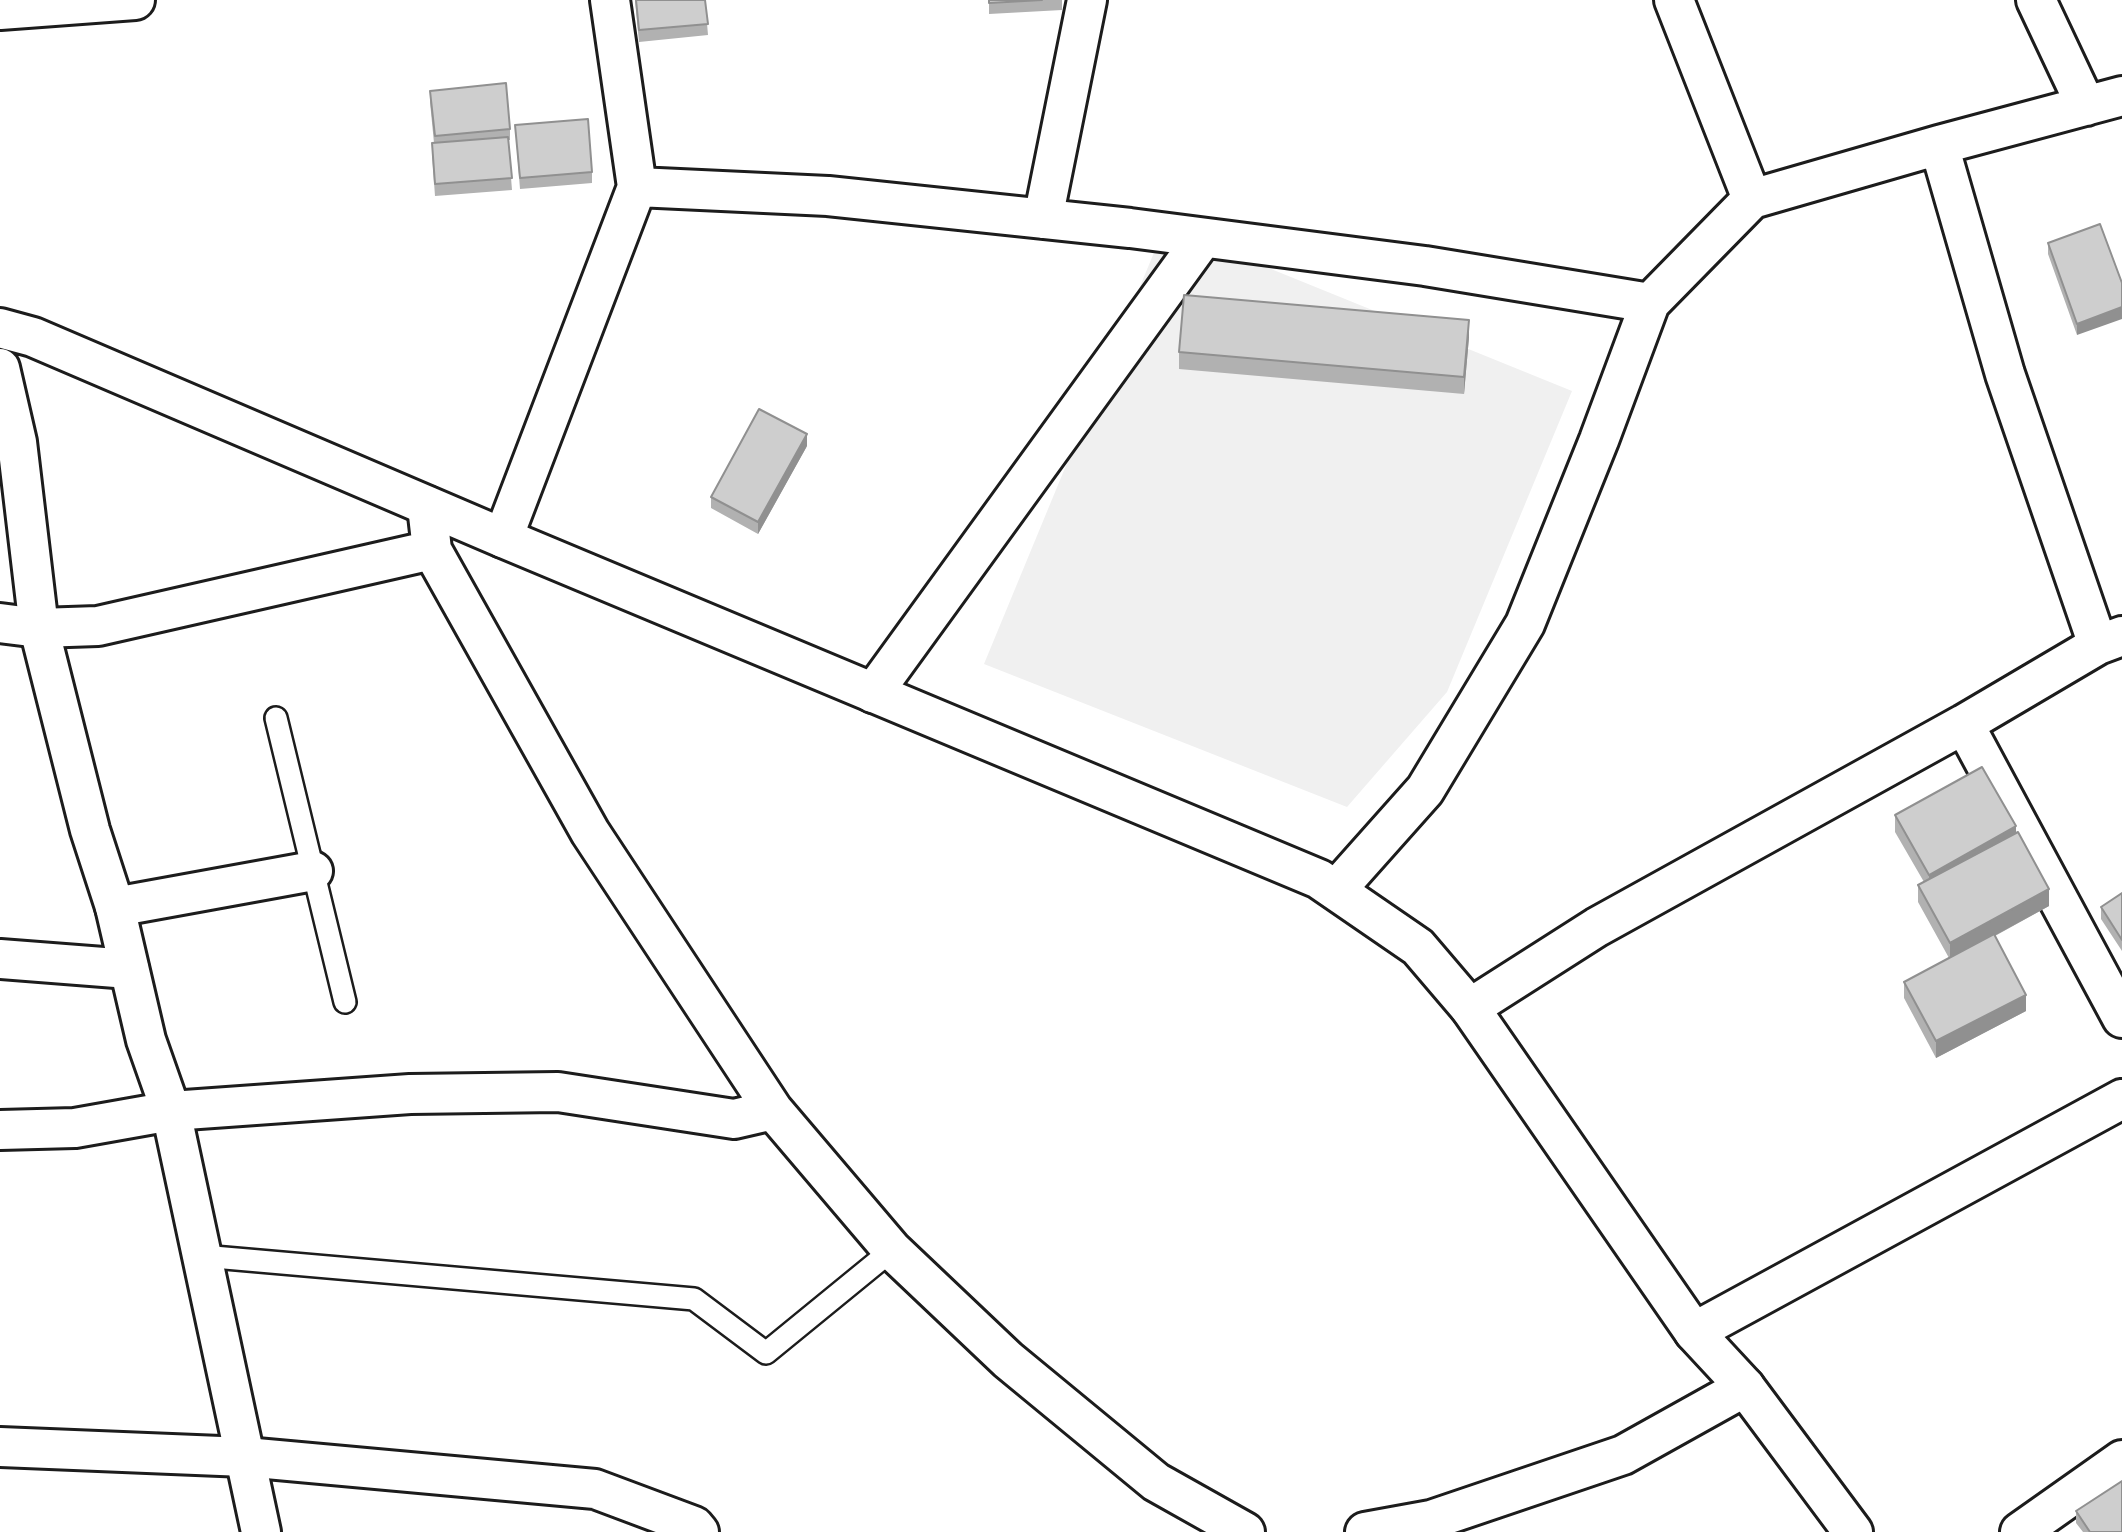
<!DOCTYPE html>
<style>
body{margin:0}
canvas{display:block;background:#fff}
</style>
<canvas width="2122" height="1532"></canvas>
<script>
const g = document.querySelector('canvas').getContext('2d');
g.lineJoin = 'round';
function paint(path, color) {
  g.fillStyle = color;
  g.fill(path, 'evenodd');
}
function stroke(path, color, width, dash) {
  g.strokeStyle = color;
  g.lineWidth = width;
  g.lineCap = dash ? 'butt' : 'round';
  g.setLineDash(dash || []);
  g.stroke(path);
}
const built = new Path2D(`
 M1165,226L1572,391L1447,692L1347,807L984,664Z`);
const lane = new Path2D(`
 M276,718L345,1002
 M202,1256L694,1299L766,1353L892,1250`);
const street = new Path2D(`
 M610,0L637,187L828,196L1130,228L1425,266L1650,303L1752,199
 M1674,0L1752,199L1939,145L2122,96
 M2036,0L2086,106
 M1939,145L2005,374L2098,645
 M1043,219L1087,0
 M427,506L432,550L590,832L773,1110L892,1250L1008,1360L1156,1482L1245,1532
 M503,538L637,187
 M0,623L39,628L98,626L432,550
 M873,693L1203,238
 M1964,724L2122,1018
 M1336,890L1425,790L1525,624L1599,440L1650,303
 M115,907L313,871
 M0,959L129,969
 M1470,1008L1597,927L1964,724L2098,645L2122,636
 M0,1130L75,1128L171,1111L410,1094L558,1092L734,1119L773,1110
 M1694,1332L2122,1099
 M0,1447L245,1457L595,1489L694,1526L699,1532
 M1365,1532L1431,1520L1623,1455L1745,1387
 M2020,1532L2122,1460`);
const secondary = new Path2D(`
 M0,10L135,0
 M0,328L33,337L503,538L1319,879L1418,947L1470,1008L1694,1332L1745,1387L1853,1532
 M0,368L17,442L39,628L90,830L115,907L146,1040L171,1111L261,1532`);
const wall = new Path2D(`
 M635,0H705L708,35L639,42Z
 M989,0H1062V10L989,14Z
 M430,91L510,129V140H508L512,190L435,196L432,154V143H434L430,102Z
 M515,125L592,172V183L520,189Z
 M2100,224L2077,335L2048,254V243Z
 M1469,337L1464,394L1179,369V352Z
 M807,446L758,534L711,508V497Z
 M1895,815L2016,834L2049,906L1995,936L2026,1011L1936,1058L1904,998V982L1949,958L1918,902V885L1924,882L1895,832Z
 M2122,893V951L2101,919V907Z
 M2076,1511L2122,1532H2083L2076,1523Z`);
const shadedWall = new Path2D(`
 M2122,307V319L2077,335V324Z
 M1469,320V337L1464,394V377Z
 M807,434V446L758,534V522Z
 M2016,826V843L1929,892V875Z
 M2049,889V906L1950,960V943Z
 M2026,995V1011L1936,1058V1041Z`);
const building = new Path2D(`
 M636,0H705L708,24L639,30Z
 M989,0H1042L989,3Z
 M506,83L510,129L435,136L430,91Z
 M588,119L592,172L520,178L515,125Z
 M508,137L512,178L435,184L432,143Z
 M2100,224L2122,283V307L2077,324L2048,243Z
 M1184,295L1469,320L1464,377L1179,352Z
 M759,409L807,434L758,522L711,497Z
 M1982,767L2016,826L1929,875L1895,815Z
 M2018,832L2049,889L1950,943L1918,885Z
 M2122,893V940L2101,907Z
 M1994,934L2026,995L1936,1041L1904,982Z
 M2122,1481V1532H2090L2076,1511Z`);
paint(built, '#f0f0f0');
stroke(lane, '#1c1c1c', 26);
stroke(street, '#1c1c1c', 44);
stroke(secondary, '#1c1c1c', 44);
stroke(lane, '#fff', 21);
stroke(street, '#fff', 38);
stroke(secondary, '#fff', 38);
paint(wall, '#b1b1b1');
paint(shadedWall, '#909090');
paint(building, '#cecece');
stroke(building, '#909090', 2);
</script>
